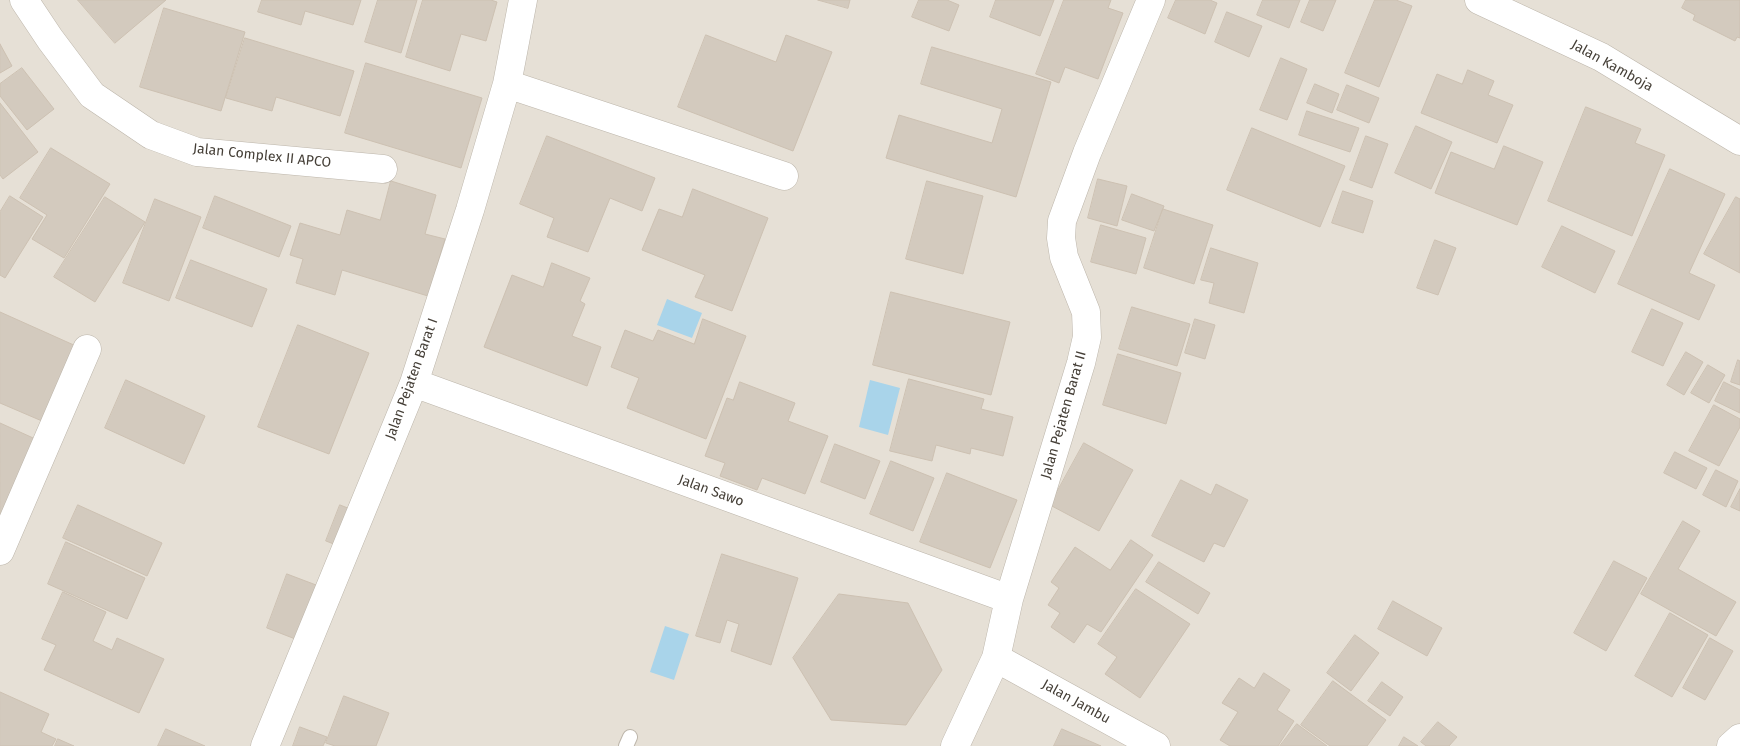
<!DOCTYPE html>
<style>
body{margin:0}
canvas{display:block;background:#f2efe8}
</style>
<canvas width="1740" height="746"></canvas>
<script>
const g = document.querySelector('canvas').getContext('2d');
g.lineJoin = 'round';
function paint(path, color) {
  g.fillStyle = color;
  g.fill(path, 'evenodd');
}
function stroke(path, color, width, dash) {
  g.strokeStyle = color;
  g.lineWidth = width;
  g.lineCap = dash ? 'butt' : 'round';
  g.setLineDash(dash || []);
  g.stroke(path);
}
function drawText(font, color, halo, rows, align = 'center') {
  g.font = font + ' "Fira Sans",sans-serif';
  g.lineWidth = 5;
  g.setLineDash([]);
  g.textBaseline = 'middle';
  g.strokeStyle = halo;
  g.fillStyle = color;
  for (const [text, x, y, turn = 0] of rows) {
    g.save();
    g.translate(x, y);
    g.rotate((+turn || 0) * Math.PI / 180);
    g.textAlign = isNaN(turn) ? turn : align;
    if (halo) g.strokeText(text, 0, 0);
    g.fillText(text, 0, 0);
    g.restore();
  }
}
const residential = new Path2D(`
 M0,0H1740V746H0Z`);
const water = new Path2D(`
 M667,299L702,313L692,338L657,325Z
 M870,380L900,388L888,435L859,427Z
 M665,626L689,634L674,680L650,672Z`);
const building = new Path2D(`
 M78,0H166L115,43Z
 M262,0H361L353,25L305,11L301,25L258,12Z
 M378,0H417L401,53L365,42Z
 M423,0H491L497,2L486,41L461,34L450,71L406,57Z
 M818,0H850L848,8Z
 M919,0H947L959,5L949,31L912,17Z
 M996,0H1054L1040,36L990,17Z
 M1064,0H1111L1108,8L1123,13L1098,79L1065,67L1059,83L1036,74Z
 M1176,0H1210L1217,3L1205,34L1168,18Z
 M1263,0H1300L1289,28L1257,15Z
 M1310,0H1336L1323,31L1301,22Z
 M1375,0H1396L1412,6L1379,87L1345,73Z
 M1686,0H1740V38L1737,37L1735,41L1693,20L1695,15L1682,8Z
 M164,8L245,32L221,111L140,87Z
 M1227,12L1262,26L1249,57L1215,42Z
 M706,35L776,62L786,35L832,52L793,151L678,107Z
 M245,38L354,71L340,116L276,97L272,111L226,98Z
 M0,44L12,66L0,73Z
 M932,47L1051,82L1016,197L886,158L899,115L992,143L1002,109L921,84Z
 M1281,58L1307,69L1287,120L1260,110Z
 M366,63L482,98L461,168L345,133Z
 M22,68L54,109L27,130L0,96V84Z
 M1468,70L1494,81L1488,95L1513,105L1497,143L1421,113L1437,74L1462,84Z
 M1315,84L1339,94L1332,113L1307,103Z
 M1347,85L1379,98L1369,123L1337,110Z
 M0,103L38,152L3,179L0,175Z
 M1586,107L1641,129L1635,143L1665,155L1632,236L1548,201Z
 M1307,111L1359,128L1350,152L1299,135Z
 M1416,126L1452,142L1431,189L1395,173Z
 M1252,128L1345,166L1320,227L1227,190Z
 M547,136L655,178L642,211L610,198L588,252L547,237L554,218L520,204Z
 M1366,136L1388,144L1372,188L1350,180Z
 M1504,146L1543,162L1517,225L1435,193L1451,152L1494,169Z
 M51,148L110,184L64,258L32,239L47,215L20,198Z
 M1670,169L1725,194L1689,273L1715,285L1699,320L1618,284Z
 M1098,179L1127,186L1117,226L1088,218Z
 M391,181L436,195L425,234L445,239L428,296L342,270L335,295L296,283L303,259L290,255L300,223L340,235L347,210L380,220Z
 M927,181L983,196L963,274L906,259Z
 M693,189L768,218L732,311L695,297L705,275L642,250L659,209L682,217Z
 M1343,191L1373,201L1363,233L1332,223Z
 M1132,194L1164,206L1154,231L1122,220Z
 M10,196L43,217L5,278L0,275V212Z
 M215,196L291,226L279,257L203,228Z
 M105,197L145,222L95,302L54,277Z
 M1736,197L1740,199V273L1704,254Z
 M155,199L201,217L169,301L123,283Z
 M1163,209L1213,225L1194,284L1144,268Z
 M1101,225L1146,238L1136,274L1091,262Z
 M1562,226L1615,251L1595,293L1542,267Z
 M1435,240L1456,248L1438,295L1417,288Z
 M1211,248L1258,263L1244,313L1209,303L1214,283L1201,280Z
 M191,260L267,289L252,327L176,298Z
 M552,263L590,278L580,301L585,304L572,336L601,347L587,386L484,347L512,275L543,287Z
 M891,292L1010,322L991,395L873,365Z
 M1132,307L1190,324L1177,366L1119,349Z
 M1652,309L1683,323L1663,366L1632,352Z
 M0,312L76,346L42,421L0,403Z
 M703,319L746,336L706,439L627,408L639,378L611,367L625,330L653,341L658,330L694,344Z
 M1195,319L1215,325L1205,359L1185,353Z
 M298,325L369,353L329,454L258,427Z
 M1686,352L1703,362L1684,395L1667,385Z
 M1118,354L1181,373L1166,424L1103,405Z
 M1738,360L1740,361V385L1731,382Z
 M1708,365L1725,375L1709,403L1691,393Z
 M909,379L984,399L981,409L1013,417L1003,456L971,448L970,454L936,445L932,461L890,451Z
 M126,380L205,416L184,464L105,428Z
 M740,382L795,403L788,421L828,436L805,494L762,478L757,490L720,476L725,463L705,456L727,398L733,400Z
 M1724,382L1740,390V413L1715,401Z
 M1714,405L1740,419V427L1719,466L1689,451Z
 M0,423L42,442L0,526Z
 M1084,443L1133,470L1099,531L1050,505Z
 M835,444L880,461L865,499L821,482Z
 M1675,452L1707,468L1696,489L1664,473Z
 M891,461L934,478L913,531L870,514Z
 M1716,470L1738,481L1726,507L1703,495Z
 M947,473L1017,500L990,568L920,542Z
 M1181,480L1211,495L1216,484L1248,500L1224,547L1214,543L1204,562L1152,536Z
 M1740,489V511L1731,507Z
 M78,505L162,543L147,576L63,538Z
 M340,505L358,512L344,548L326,541Z
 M1683,521L1700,531L1678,569L1736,602L1716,636L1641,594Z
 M1131,540L1153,555L1101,632L1087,624L1074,643L1051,627L1060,613L1048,605L1059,588L1051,582L1075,547L1110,570Z
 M66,542L145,578L127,619L48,584Z
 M722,554L798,578L771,665L731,651L739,624L727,620L720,643L696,636Z
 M1614,561L1647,578L1606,651L1574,633Z
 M1159,562L1210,593L1198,614L1146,582Z
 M287,574L324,588L303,642L267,628Z
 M1136,589L1190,624L1140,698L1105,674L1117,657L1098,644Z
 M63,592L106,612L93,641L112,650L117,638L164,659L139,713L44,670L56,645L42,639Z
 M839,594L908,603L942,670L906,725L831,720L793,658Z
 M1393,601L1442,628L1427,656L1378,629Z
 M1670,613L1708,635L1672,697L1635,676Z
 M1355,635L1379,653L1351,691L1327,673Z
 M1710,638L1733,651L1705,700L1683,688Z
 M1264,673L1290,690L1277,710L1294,721L1278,746H1230L1220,740L1238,712L1222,703L1239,678L1254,688Z
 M1333,681L1386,720L1367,746H1330L1301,725Z
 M1382,682L1403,697L1390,716L1368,701Z
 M0,692L49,714L41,732L56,739L52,746H0Z
 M344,696L389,713L376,746H335L326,743Z
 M1438,722L1457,737L1449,746H1426L1421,742Z
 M1297,724L1327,746H1280Z
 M300,727L327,737L323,746H293Z
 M166,729L205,746H158Z
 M1062,729L1101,746H1054Z
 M1404,737L1418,746H1399Z
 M58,739L74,746H55Z`);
const service = new Path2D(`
 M626,746L630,737`);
const minor = new Path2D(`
 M24,0L50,39L92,95L151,135L197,152L383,169
 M1479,0L1601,57L1740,141
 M507,84L784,176
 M414,383L1009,599
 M0,551L87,349
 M996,658L1156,746
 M265,746L414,383L470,210L507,84L523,0
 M955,746L996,658L1009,599L1081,363L1087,337L1086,312L1064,257L1061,238L1062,221L1087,153L1151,0
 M1731,746L1740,738`);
const streetNames = [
 ["Jalan Kamboja",1612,66,29],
 ["Jalan Complex II APCO",262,156,6],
 ["Jalan Pejaten Barat I",412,379,-70],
 ["Jalan Pejaten Barat II",1064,415,-74],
 ["Jalan Sawo",711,491,20],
 ["Jalan Jambu",1076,702,29]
];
paint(residential, '#e6e0d6');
paint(water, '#a9d4ea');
paint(building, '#d3cabe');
stroke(building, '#cdc1b2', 1);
stroke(service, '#bdb6ab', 16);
stroke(minor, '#bdb6ab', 29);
stroke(service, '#fff', 14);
stroke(minor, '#fff', 28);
drawText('14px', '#453f37', '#fff', streetNames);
</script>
